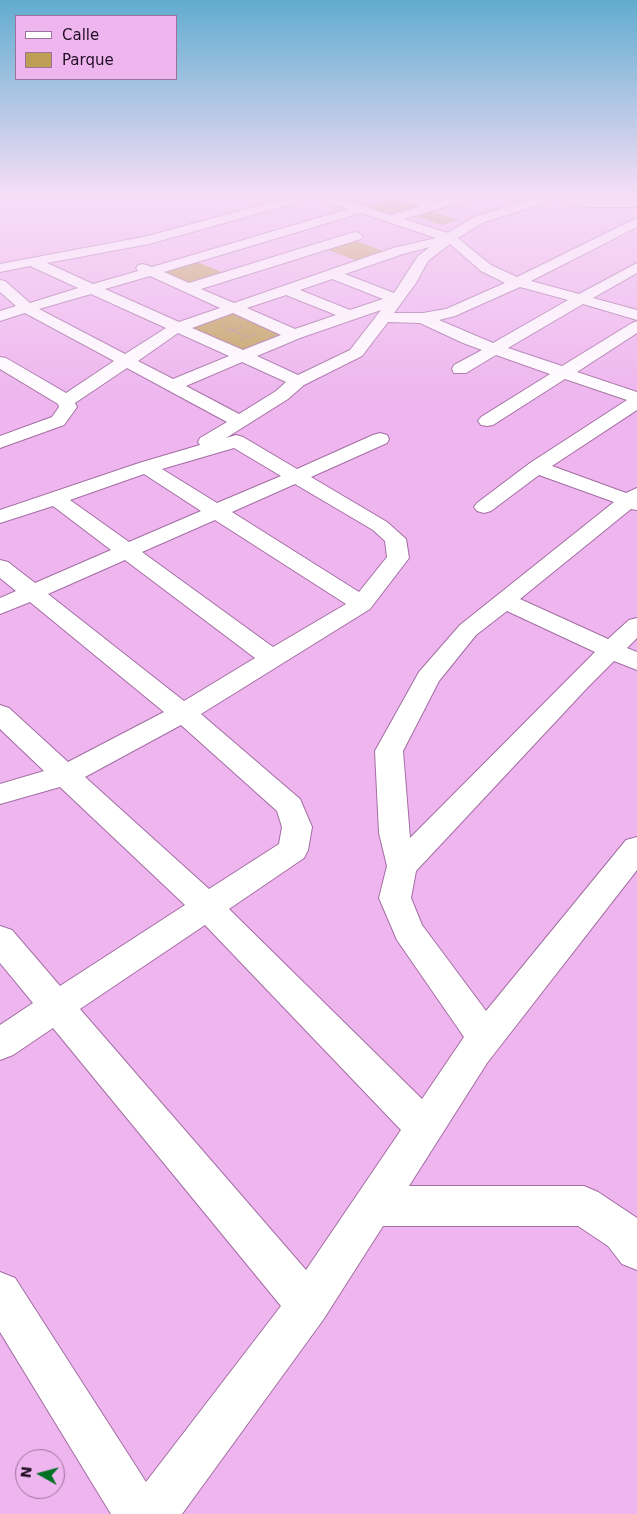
<!DOCTYPE html>
<style>
body{margin:0}
#map{position:relative;width:637px;height:1514px;overflow:hidden;background:#eeb5ee;font-family:"DejaVu Sans",sans-serif}
canvas{display:block}
.legend{position:absolute;left:15px;top:15px;width:162px;height:65px;box-sizing:border-box;background:#eeb5ee;border:1px solid #9c729d;margin:0;padding:6px 9px;list-style:none;font-size:15px;color:#220e23}
.legend li{display:flex;align-items:center;gap:10px;height:25px}
.legend b{width:25px;border:1px solid #9c729d}
.north{position:absolute;left:15px;top:1449px;width:50px;height:50px;box-sizing:border-box;background:#eeb5ee;border:1px solid #9c729d;border-radius:50%;rotate:277deg;font-size:14px;font-weight:700;line-height:20px;text-align:center;color:#220e23}
.north::after{content:'';display:block;margin:auto;width:18px;height:22px;background:#007022;clip-path:polygon(50% 0,100% 100%,50% 72%,0 100%)}
</style>
<div id="map">
<canvas width="637" height="1514"></canvas>
<ul class="legend">
<li><b style="height:6px;background:#fff"></b>Calle</li>
<li><b style="height:14px;background:#be9e52"></b>Parque</li>
</ul>
<div class="north">N</div>
</div>
<script>
const g = document.querySelector('canvas').getContext('2d');
g.lineJoin = 'round';
function paint(path, color) {
  g.fillStyle = color;
  g.fill(path, 'evenodd');
}
function stroke(path, color, width, dash) {
  g.strokeStyle = color;
  g.lineWidth = width;
  g.lineCap = dash ? 'butt' : 'round';
  g.setLineDash(dash || []);
  g.stroke(path);
}
const green = new Path2D(`
 M397,197L425,206L391,216L363,206Z
 M431,211L458,220L442,225L415,216Z
 M354,240L385,252L357,261L326,249Z
 M195,261L226,274L188,286L157,272Z
 M230,311L286,335L241,352L186,326Z`);
const path = new Path2D(`
 M223,326L247,336
 M227,332L242,327
 M241,339L256,334`);
const minor = new Path2D(`
 M301,194H326L391,215L421,206L392,197L390,194H407L434,202L463,194H481L479,197L404,219L448,233L474,217L547,194H566L587,199H637V207H587L557,199L482,223L458,238L491,265L517,277L637,218V227L531,281L579,294L637,263V273L593,298L637,310V320L583,304L508,348L562,366L632,323L637,321V333L577,372L637,392V410L552,466L626,493L637,488V510L631,509L520,599L608,639L629,620L637,618V638L627,648L637,652V670L614,661L588,687L416,871L411,898L422,925L486,1011L626,840L637,837V870L487,1063L409,1186H584L598,1192L637,1218V1270L622,1264L608,1246L578,1226H383L323,1320L182,1514H111L0,1332V1272L15,1278L146,1482L281,1306L53,1028L13,1055L0,1060V1025L33,1003L0,963V926L12,930L60,986L185,905L60,787L0,804V784L44,771L0,729V705L9,708L68,762L164,712L30,602L0,614V598L16,591L0,578V560L8,562L35,583L111,550L53,506L0,523V510L139,463L200,445L198,442L200,438L227,422L127,368L75,403L77,407L64,425L0,448V436L52,417L59,407L58,404L0,369V357L6,358L66,393L114,361L25,313L0,321V311L16,306L0,292V280L5,281L30,303L78,288L30,266L0,272V264L148,236ZM314,198L348,209L152,267L143,264L138,265L136,268L138,271L93,284L47,263L149,244ZM361,213L436,238L393,248L234,303L201,289L361,239L363,236L356,232L351,233L189,283L164,272ZM450,244L481,271L505,283L446,309L423,313H394L416,283L428,261ZM430,247L418,256L394,293L345,274L403,254ZM150,276L220,308L179,322L105,289ZM332,279L383,299L350,310L300,290ZM520,287L568,300L493,343L439,320L455,316ZM91,294L166,328L125,354L39,309ZM286,295L336,315L295,329L247,308ZM381,310L350,350L298,375L257,356L300,338ZM233,313L281,335L243,350L192,328ZM388,322L420,323L463,343L482,350L454,365L452,369L454,373H466L496,355L550,374L481,417L478,421L481,425L487,426L493,425L565,379L627,400L530,463L477,503L474,507L477,511L484,513L491,511L539,475L614,502L460,625L419,672L375,751L379,833L387,866L379,898L397,940L464,1037L422,1099L229,909L304,858L308,850L312,827L300,799L201,714L370,609L409,558L406,539L387,522L311,477L387,443L389,439L387,435L380,433L373,435L297,469L243,437L236,435L226,438L288,399L304,385L362,356ZM178,333L229,356L173,379L138,361ZM242,362L286,382L276,391L239,414L186,386ZM234,448L281,476L217,503L162,469ZM144,474L201,511L129,542L70,500ZM295,484L373,530L385,541L387,557L359,592L232,512ZM215,520L346,604L273,647L142,552ZM125,560L255,658L184,701L48,594ZM507,611L595,652L410,838L403,751L439,681L476,635ZM181,725L277,811L282,827L279,844L209,889L85,777ZM205,925L401,1130L306,1270L80,1009Z`);
paint(green, '#be9e52');
stroke(minor, '#a36ea3', 2);
stroke(path, '#aa7eab', 2, [1, 2.5]);
paint(minor, '#fff');
const sky = g.createLinearGradient(0, 0, 0, 406);
sky.addColorStop(0, '#61acd0');
sky.addColorStop(0.48, '#f7def7');
sky.addColorStop(1, '#f7def700');
g.fillStyle = sky;
g.fillRect(0, 0, 637, 406);
</script>
